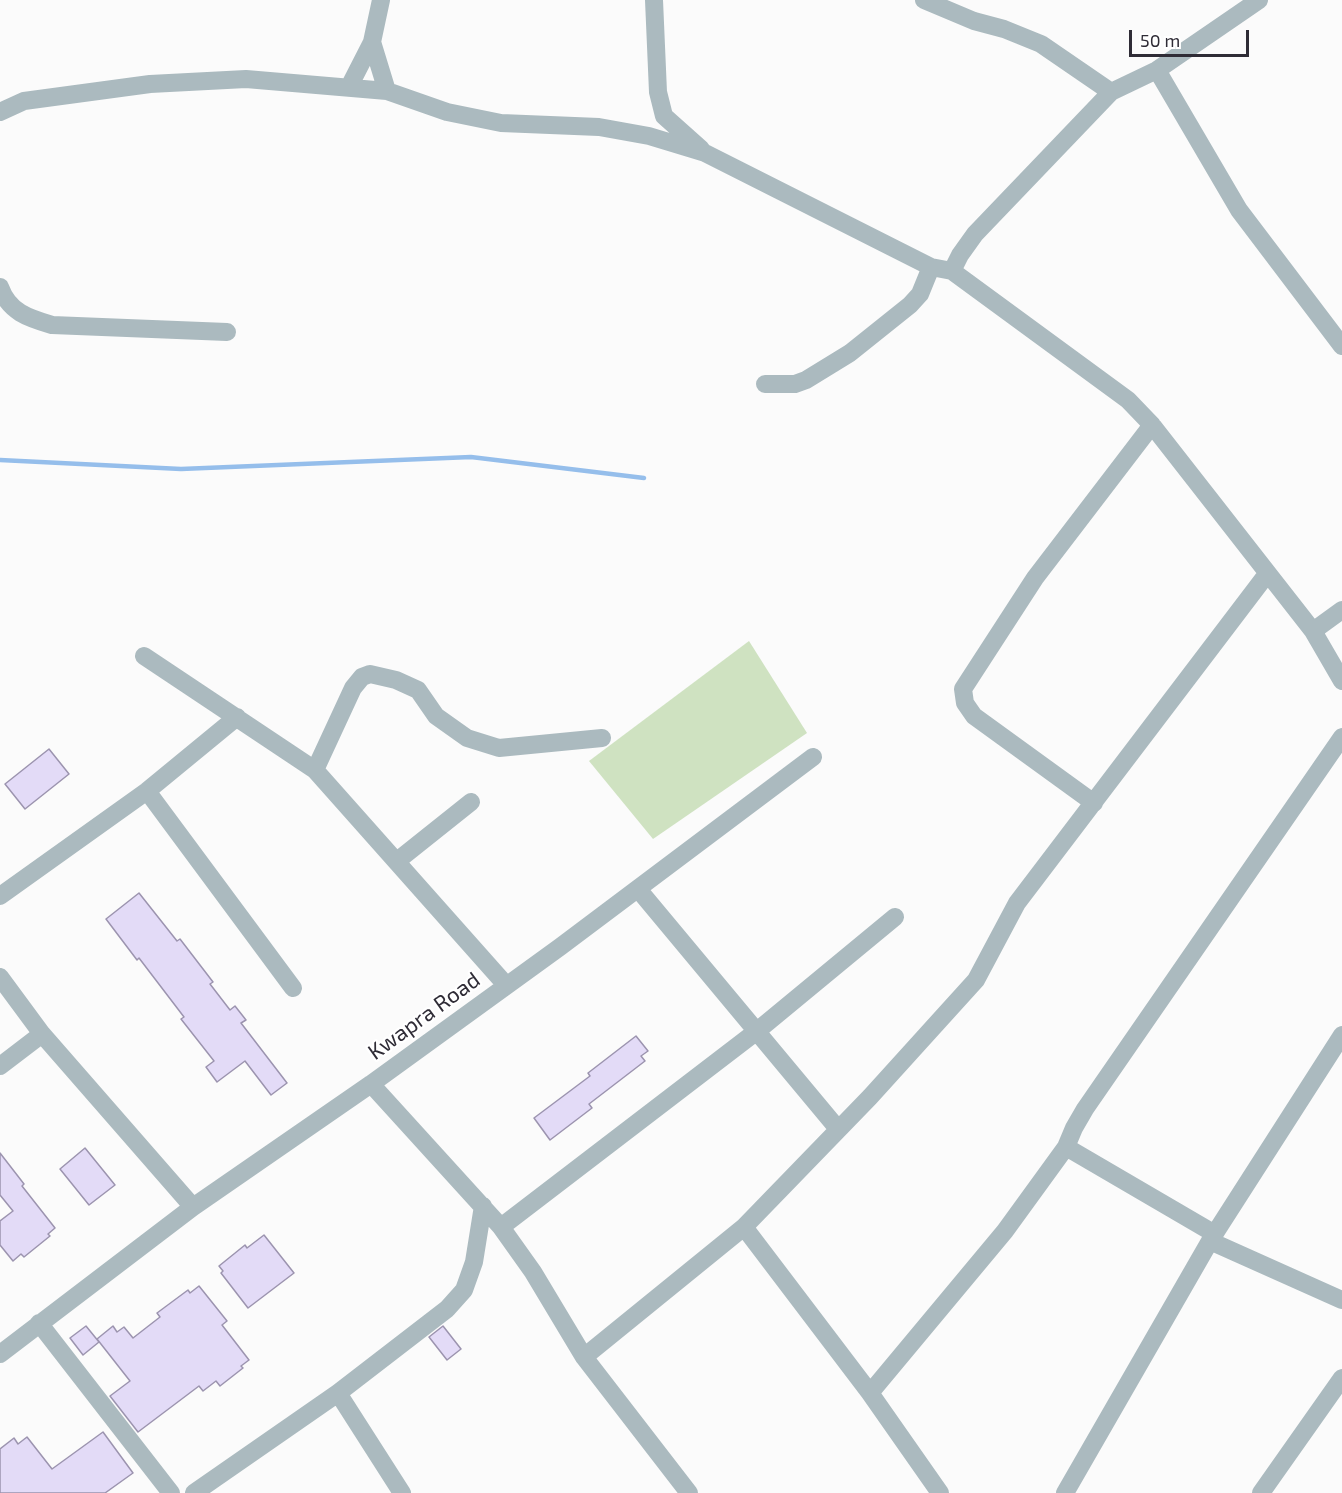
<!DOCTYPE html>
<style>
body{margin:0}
#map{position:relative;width:1342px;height:1493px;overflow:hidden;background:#fbfbfb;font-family:"Exo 2",sans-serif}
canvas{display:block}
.scale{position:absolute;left:1129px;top:30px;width:120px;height:27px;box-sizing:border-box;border:3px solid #2f2c36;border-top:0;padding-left:8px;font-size:18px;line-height:21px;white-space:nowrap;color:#2f2c36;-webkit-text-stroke:4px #fff;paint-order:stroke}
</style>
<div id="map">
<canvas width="1342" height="1493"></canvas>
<div class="scale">50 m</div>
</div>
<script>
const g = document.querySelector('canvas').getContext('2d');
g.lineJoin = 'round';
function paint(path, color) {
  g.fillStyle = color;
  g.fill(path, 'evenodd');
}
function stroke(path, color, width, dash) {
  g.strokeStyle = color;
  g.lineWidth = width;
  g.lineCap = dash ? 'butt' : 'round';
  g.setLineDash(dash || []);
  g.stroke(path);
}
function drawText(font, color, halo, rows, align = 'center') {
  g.font = font + ' "Exo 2",sans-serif';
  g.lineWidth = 4.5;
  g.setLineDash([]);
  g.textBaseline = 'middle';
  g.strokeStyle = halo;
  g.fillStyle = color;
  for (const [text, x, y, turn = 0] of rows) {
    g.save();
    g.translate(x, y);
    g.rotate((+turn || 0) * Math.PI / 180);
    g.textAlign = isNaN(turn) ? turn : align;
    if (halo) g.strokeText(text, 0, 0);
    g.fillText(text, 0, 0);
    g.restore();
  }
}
const green = new Path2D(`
 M749,641L807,733L653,839L589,761Z`);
const stream = new Path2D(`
 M0,460L181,469L471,457L644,478`);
const building = new Path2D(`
 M49,749L69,774L25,809L5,784Z
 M139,893L177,941L180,939L213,982L210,984L230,1010L235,1006L246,1020L241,1023L287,1083L271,1095L245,1061L217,1082L206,1067L214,1061L181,1019L184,1017L139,958L137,960L106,919Z
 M636,1036L648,1051L641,1056L645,1061L589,1104L592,1108L550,1140L534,1118L590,1076L588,1073Z
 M85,1148L115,1185L89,1205L60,1169Z
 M0,1153L24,1184L22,1186L55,1228L48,1234L50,1236L24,1257L21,1254L13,1261L0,1245V1221L13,1211L0,1195Z
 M264,1235L294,1273L248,1308L221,1273L223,1271L219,1266L245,1245L247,1248Z
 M199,1286L227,1321L222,1325L249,1360L241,1366L243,1368L220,1386L216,1381L203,1391L199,1386L138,1432L110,1396L130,1381L97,1339L113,1326L117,1332L124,1327L133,1338L160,1317L157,1313L188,1290L190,1293Z
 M86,1326L99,1342L83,1355L70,1338Z
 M443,1326L461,1349L447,1360L429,1337Z
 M103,1432L133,1473L105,1493H0V1449L14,1438L18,1444L27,1437L52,1469Z`);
const minor = new Path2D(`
 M654,0L658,92L664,116L701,149
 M924,0L974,21L1004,29L1041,44L1111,92
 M372,42L387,91
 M1157,70L1239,210L1342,346
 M349,87L372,42L381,0
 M0,112L24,101L150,84L246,79L387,91L447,112L501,123L599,127L649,136L705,153L931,267L952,271L1128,400L1152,425L1313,631L1342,681
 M952,271L960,255L975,234L1111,92L1157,70L1259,0
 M0,287C9,312 28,318 52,325L227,332
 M765,384H795L806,380L850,353L910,305L920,294L931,267
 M1313,631L1342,610
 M144,656L315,770L506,985
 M315,770L353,688L362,677L370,674L396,680L418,690L436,716L467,738L499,748L602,738
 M147,791L293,988
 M1094,803L974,716L965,703L963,689L1035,578L1152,425
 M397,861L471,802
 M638,889L838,1129
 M0,896L147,791L237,717
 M0,977L42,1034L193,1207
 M0,1066L42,1034
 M371,1084L501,1227L533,1272L584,1357L689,1493
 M1066,1147L1215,1234
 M501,1227L757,1031L895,917
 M744,1227L870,1393L940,1493
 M1210,1241L1342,1300
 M39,1323L171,1493
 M0,1354L193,1207L371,1084L560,947L813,757
 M584,1357L744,1227L870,1097L976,980L1017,903L1267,574
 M338,1393L402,1493
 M870,1393L1005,1231L1066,1147L1074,1128L1085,1109L1342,737
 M194,1493L338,1393L447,1309L464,1290L474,1262L483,1206
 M1065,1493L1210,1241L1342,1035
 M1261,1493L1342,1378`);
const streetNames = [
 ["Kwapra Road",424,1016,-36]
];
paint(green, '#cfe2c1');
stroke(stream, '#95beeb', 4.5);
paint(building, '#e3dbf7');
stroke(building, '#9c94af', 1.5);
stroke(minor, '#abbabf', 18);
drawText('22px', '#2f2c36', '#fff', streetNames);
</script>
